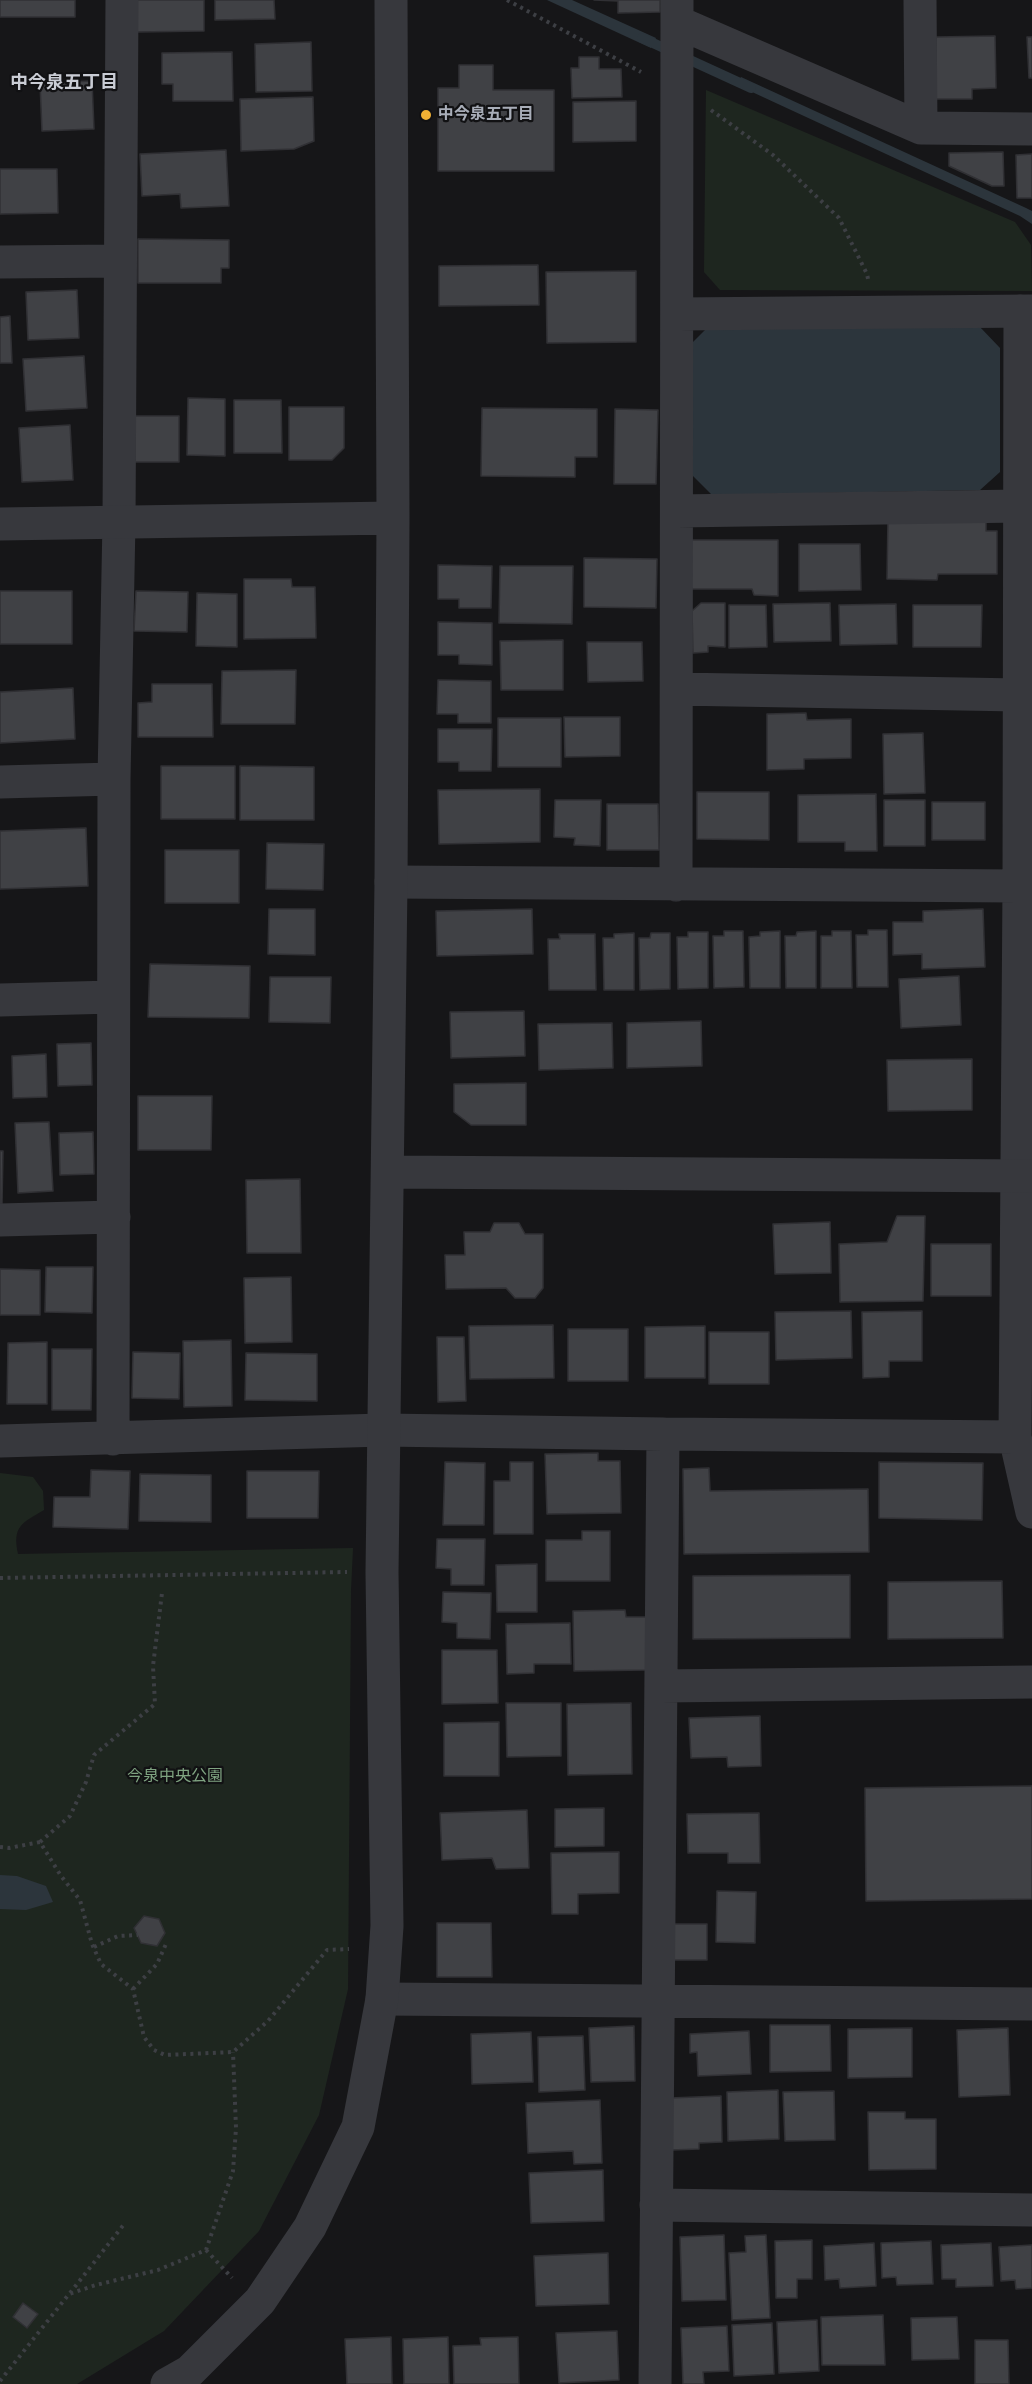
<!DOCTYPE html>
<meta charset="utf-8">
<style>
body{margin:0}
canvas{display:block;background:#161618}
</style>
<canvas width="1032" height="2384"></canvas>
<script>
const g = document.querySelector('canvas').getContext('2d');
g.lineJoin = 'round';
function paint(path, color) {
  g.fillStyle = color;
  g.fill(path, 'evenodd');
}
function stroke(path, color, width, dash) {
  g.strokeStyle = color;
  g.lineWidth = width;
  g.lineCap = dash ? 'butt' : 'round';
  g.setLineDash(dash || []);
  g.stroke(path);
}
function drawText(font, color, halo, rows, align = 'center') {
  g.font = font + ' "Fira Sans","Noto Sans JP",sans-serif';
  g.lineWidth = 4.5;
  g.setLineDash([]);
  g.textBaseline = 'middle';
  g.strokeStyle = halo;
  g.fillStyle = color;
  for (const [text, x, y, turn = 0] of rows) {
    g.save();
    g.translate(x, y);
    g.rotate((+turn || 0) * Math.PI / 180);
    g.textAlign = isNaN(turn) ? turn : align;
    if (halo) g.strokeText(text, 0, 0);
    g.fillText(text, 0, 0);
    g.restore();
  }
}
const green = new Path2D(`
 M706,90L1015,222L1031,245L1032,291L720,290L704,272Z
 M0,1473L33,1477L43,1491L44,1510C22,1523 12,1526 18,1554L353,1548L351,1590L348,1989L319,2115L259,2231L164,2331L77,2384H0Z`);
const water = new Path2D(`
 M547,0H572L656,38L651,48Z
 M741,77L1026,208L1032,211V224L1020,216L737,85Z
 M979,326L1000,348V472L980,490L712,495L689,472V346L707,328Z
 M0,1875L17,1876L46,1886L53,1902L26,1910L0,1909Z`);
const stream = new Path2D(`
 M642,38L751,88`);
const building = new Path2D(`
 M0,0H75V17H0Z
 M136,0H204V31L136,32Z
 M215,0H274L275,19L215,20Z
 M660,0V12L618,13V1L594,0Z
 M995,36L996,88L972,89V99H936V37Z
 M1027,37H1032V78H1029Z
 M311,42L312,91L256,92L255,44Z
 M232,52L233,101H173V84H162V53Z
 M579,57H599V69H621L622,97L572,98L571,68H579Z
 M459,65H493V90H554V171H438V88H459Z
 M92,81L94,129L42,131L40,83Z
 M313,97L314,141L294,149L241,151L240,99Z
 M636,101V141L573,142V102Z
 M226,150L229,206L181,208L180,194L142,196L140,154Z
 M1003,152L1004,186H992L949,166V153Z
 M1032,154V198H1017L1016,155Z
 M0,169H57L58,213L0,214Z
 M138,239L229,240V268H221V283H138Z
 M538,265L539,305L439,306V266Z
 M636,271V342L547,343L546,272Z
 M77,290L79,338L28,340L26,292Z
 M10,316L12,363H0V317Z
 M84,356L87,408L26,411L23,359Z
 M188,398L225,399V456L187,455Z
 M234,400H281L282,453H234Z
 M289,407H344V448L332,460H289Z
 M482,408L597,409V457H575V477L481,476Z
 M615,409L658,410L656,484H614Z
 M135,416H179V462H135Z
 M70,425L73,480L22,482L19,428Z
 M888,517L986,519V531H997V574H938L937,580L887,579Z
 M690,540H778V596L754,595L752,589H690Z
 M799,544H860L861,590L799,591Z
 M584,558L657,559L656,608L584,607Z
 M438,565L492,566L491,608H459V599H438Z
 M500,566H573L572,624L499,623Z
 M244,579H291L292,587H315L316,638L244,639Z
 M0,591H72V644H0Z
 M136,591L188,592L187,632L134,631Z
 M197,593L237,594V647L196,646Z
 M701,603H725V647L708,646V652L693,653L692,611Z
 M830,603L831,641L774,642L773,604Z
 M896,604L897,644L840,645L839,605Z
 M729,605H766L767,647L729,648Z
 M913,605H982L981,647H913Z
 M438,622L492,623V665L459,664V655H438Z
 M563,640V690H501L500,641Z
 M587,642H642L643,681L588,682Z
 M296,670L295,724H221L222,671Z
 M438,680L491,681V723H458V714H437Z
 M152,684H212L213,737H138V703L152,702Z
 M73,688L75,739L0,743V692Z
 M806,713L807,720L851,719V758L804,759V769L767,770V714Z
 M564,717H620V756L565,757Z
 M498,718H561V767H498Z
 M438,729H492L491,771H459V762H438Z
 M923,733L925,793L884,794L883,734Z
 M161,766H235V819H161Z
 M240,766L314,767V820H240Z
 M540,789V842L439,844L438,790Z
 M697,792H769V840L697,839Z
 M876,794L877,851H845V842H798V795Z
 M555,800H601L600,846L574,845L575,838L554,837Z
 M884,800H925V846H884Z
 M932,802H985V840H932Z
 M607,804H658L659,850H607Z
 M86,828L88,886L0,889V831Z
 M267,843L324,844L323,890L266,889Z
 M165,850H239V903H165Z
 M269,909H315V955L268,954Z
 M532,909L533,954L437,956L436,911Z
 M983,909L985,967L922,969V954L893,955V922H923V911Z
 M868,930H887L888,987H857L856,935H868Z
 M724,931H743L744,987L714,988L713,936H724Z
 M780,931V988H750L749,937L760,936V932Z
 M816,931V988H786L785,936H796L797,932Z
 M832,931H851L852,988H821V936H832Z
 M688,932H708V988L678,989L677,937H688Z
 M634,933V990H604L603,938H614V934Z
 M651,933H670V989L640,990L639,938H650Z
 M559,934H595L596,990H549L548,939H560Z
 M150,964L250,966L249,1018L148,1017Z
 M959,976L961,1025L901,1028L899,979Z
 M270,977H331L330,1023L269,1022Z
 M524,1011L525,1056L451,1058L450,1012Z
 M701,1021L702,1066L627,1068V1023Z
 M612,1023L613,1068L539,1070L538,1024Z
 M91,1043L92,1085L58,1086L57,1044Z
 M46,1054L47,1097L13,1098L12,1056Z
 M972,1059V1110L888,1111L887,1060Z
 M526,1083V1125H471L454,1112V1084Z
 M138,1096H212L211,1150H138Z
 M49,1122L53,1191L18,1193L15,1123Z
 M93,1132L94,1174L60,1175L59,1133Z
 M0,1151H3L2,1204H0Z
 M300,1179L301,1253H247L246,1180Z
 M897,1216H925L923,1301L840,1302L839,1244L887,1242Z
 M830,1222L831,1273L775,1274L773,1224Z
 M494,1223H519L525,1234H543V1288L535,1298H515L506,1288L446,1289L445,1255H465L464,1232H490Z
 M931,1244H991V1296H931Z
 M46,1267H93L92,1313L45,1312Z
 M0,1269L40,1270V1315H0Z
 M291,1277L292,1342L245,1343L244,1278Z
 M851,1311L852,1358L776,1360L775,1312Z
 M922,1311V1361H889V1377L863,1378L862,1312Z
 M553,1325L554,1378L470,1379L469,1326Z
 M705,1326V1378H645V1327Z
 M568,1329H628V1381H568Z
 M709,1332H769V1384H709Z
 M437,1337H464L466,1401L438,1402Z
 M231,1340L232,1406L184,1407L183,1341Z
 M47,1342V1404H7L8,1343Z
 M52,1349H92L91,1410H52Z
 M133,1352L180,1353L179,1399L132,1398Z
 M246,1353L317,1354V1401L245,1400Z
 M598,1453V1461H620L621,1513L547,1514L545,1454Z
 M445,1462L485,1463L484,1525H443Z
 M510,1462H533V1534H494V1481H510Z
 M879,1462L983,1463L982,1520L879,1518Z
 M709,1468L710,1491L868,1489L869,1552L684,1554L683,1469Z
 M91,1470L130,1471L128,1529L53,1527L54,1497H90Z
 M247,1471H319L318,1518H247Z
 M140,1474L211,1475V1522L139,1521Z
 M582,1531H610V1581H546V1540H582Z
 M437,1539H485L484,1585H451V1569L436,1568Z
 M537,1564V1612H497L496,1565Z
 M850,1575V1638L693,1639V1576Z
 M1002,1581L1003,1638L888,1639V1582Z
 M443,1592L491,1593L490,1639L457,1638V1623L442,1622Z
 M625,1610L626,1617H648V1670L574,1671L573,1611Z
 M570,1623L571,1664H534V1673L507,1674L506,1624Z
 M442,1650H497L498,1703L442,1704Z
 M506,1703H561V1756L507,1757Z
 M631,1703L632,1774L568,1775L567,1704Z
 M760,1716L761,1766L728,1767L727,1757L691,1758L689,1718Z
 M499,1722V1776H444V1723Z
 M1032,1786V1899L866,1901L865,1788Z
 M604,1808V1846L555,1847V1809Z
 M527,1810L529,1868L496,1869L492,1858L442,1860L440,1813Z
 M759,1813L760,1863H728V1853H688L687,1814Z
 M619,1852V1893L578,1894V1914H552L551,1853Z
 M717,1891L756,1892L755,1943L716,1942Z
 M144,1916L159,1919L165,1933L157,1946L141,1943L134,1928Z
 M437,1923H491L492,1977H437Z
 M672,1924H707V1960H672Z
 M770,2025H830L831,2071L770,2072Z
 M634,2026L635,2081L591,2082L589,2028Z
 M912,2028V2077L848,2078V2029Z
 M1008,2028L1010,2095L959,2097L957,2030Z
 M749,2031L751,2074L698,2076L697,2052L690,2053V2034Z
 M531,2032L533,2082L472,2084L471,2034Z
 M583,2036L585,2090L539,2092L538,2037Z
 M778,2090L779,2139L728,2141L727,2092Z
 M834,2091L835,2140L785,2141L783,2092Z
 M721,2096L722,2142L699,2143V2149L672,2150L670,2098Z
 M600,2100L602,2163L574,2164L573,2151L528,2153L526,2103Z
 M868,2112H905V2119H936V2169L869,2170Z
 M603,2170L604,2221L531,2223L529,2173Z
 M724,2235L726,2300L682,2301L680,2237Z
 M766,2235L770,2318L732,2320L729,2253L746,2252L745,2236Z
 M812,2240V2279H797V2298H776L775,2241Z
 M931,2241L933,2284L897,2285L896,2277L882,2278L881,2243Z
 M874,2243L876,2286L840,2288L839,2279L825,2280L824,2246Z
 M991,2243L993,2286L956,2287V2279H942L941,2245Z
 M1032,2245V2288L1016,2289L1015,2280L1001,2281L999,2247Z
 M608,2253L609,2304L536,2306L534,2256Z
 M23,2303L38,2314L27,2328L13,2317Z
 M883,2315L885,2365H822L821,2317Z
 M957,2317L959,2359L912,2360L911,2318Z
 M817,2320L819,2371L779,2373L777,2322Z
 M772,2323L774,2374L734,2376L732,2325Z
 M727,2326L729,2371L703,2372L704,2384H683L681,2328Z
 M617,2331L619,2380L559,2383L556,2333Z
 M391,2337L392,2384H347L345,2339Z
 M448,2337L449,2384H404L403,2339Z
 M518,2337L519,2384H454L453,2346L481,2345L480,2338Z
 M975,2340H1008L1009,2384H975Z`);
const path = new Path2D(`
 M507,0L641,72
 M711,110L773,155L839,218L867,274L868,279
 M0,1578L347,1572
 M40,1842L70,1816L86,1782L94,1755L155,1704L153,1666L162,1593
 M0,1847L9,1848L40,1842L61,1876L80,1900L92,1944L101,1964L133,1989L144,2037L154,2050L165,2055L233,2052L268,2021L327,1950L349,1949
 M94,1947L118,1936L138,1935
 M133,1989L157,1964L166,1944
 M206,2250L232,2278
 M70,2293L125,2223
 M0,2381L69,2294L96,2285L158,2270L206,2250L233,2171L236,2128L233,2052`);
const minor = new Path2D(`
 M677,22L921,128L920,0
 M921,128L1032,129
 M0,262L120,261
 M678,314L1032,311
 M677,511L1020,506
 M677,689L1019,695
 M0,782L114,779
 M391,882L1019,886L1015,1437L1032,1512
 M676,885L677,0
 M1019,886L1020,311
 M0,1000L113,997
 M0,1220L114,1217
 M663,1434L1015,1437
 M113,1439L114,779L119,521L122,0
 M0,1441L383,1430L663,1434L655,2384
 M661,1686L1032,1682
 M382,1999L1032,2004
 M656,2205L1032,2210`);
const tertiary = new Path2D(`
 M0,524L393,518
 M389,1172L1032,1176
 M167,2384L190,2371L260,2301L310,2227L358,2127L382,1999L387,1926L382,1572L391,882L393,518L391,0`);
const markers = [
 [426,115,6,"#f2b134"]
];
const poiNames = [
 ["中今泉五丁目",438,115]
];
const parkNames = [
 ["今泉中央公園",175,1777]
];
const neighbourhoodNames = [
 ["中今泉五丁目",64,83]
];
paint(green, '#1e261f');
paint(water, '#2c353c');
stroke(stream, '#2c353c', 10);
paint(building, '#404145');
stroke(building, '#303034', 1.5);
stroke(path, '#3d3f44', 4, [3, 4.5]);
stroke(minor, '#37383d', 33);
stroke(tertiary, '#37383d', 33);
for (const [x, y, r, color] of markers) {
  const dot = new Path2D();
  dot.arc(x, y, r, 0, 2 * Math.PI);
  g.fillStyle = color;
  g.fill(dot);
  stroke(dot, '#111113', 2);
}
drawText('bold 16px', '#a8adb8', '#111113', poiNames, 'left');
drawText('16px', '#7fa381', '#111113', parkNames);
drawText('bold 18px', '#c9ccd4', '#111113', neighbourhoodNames);
</script>
